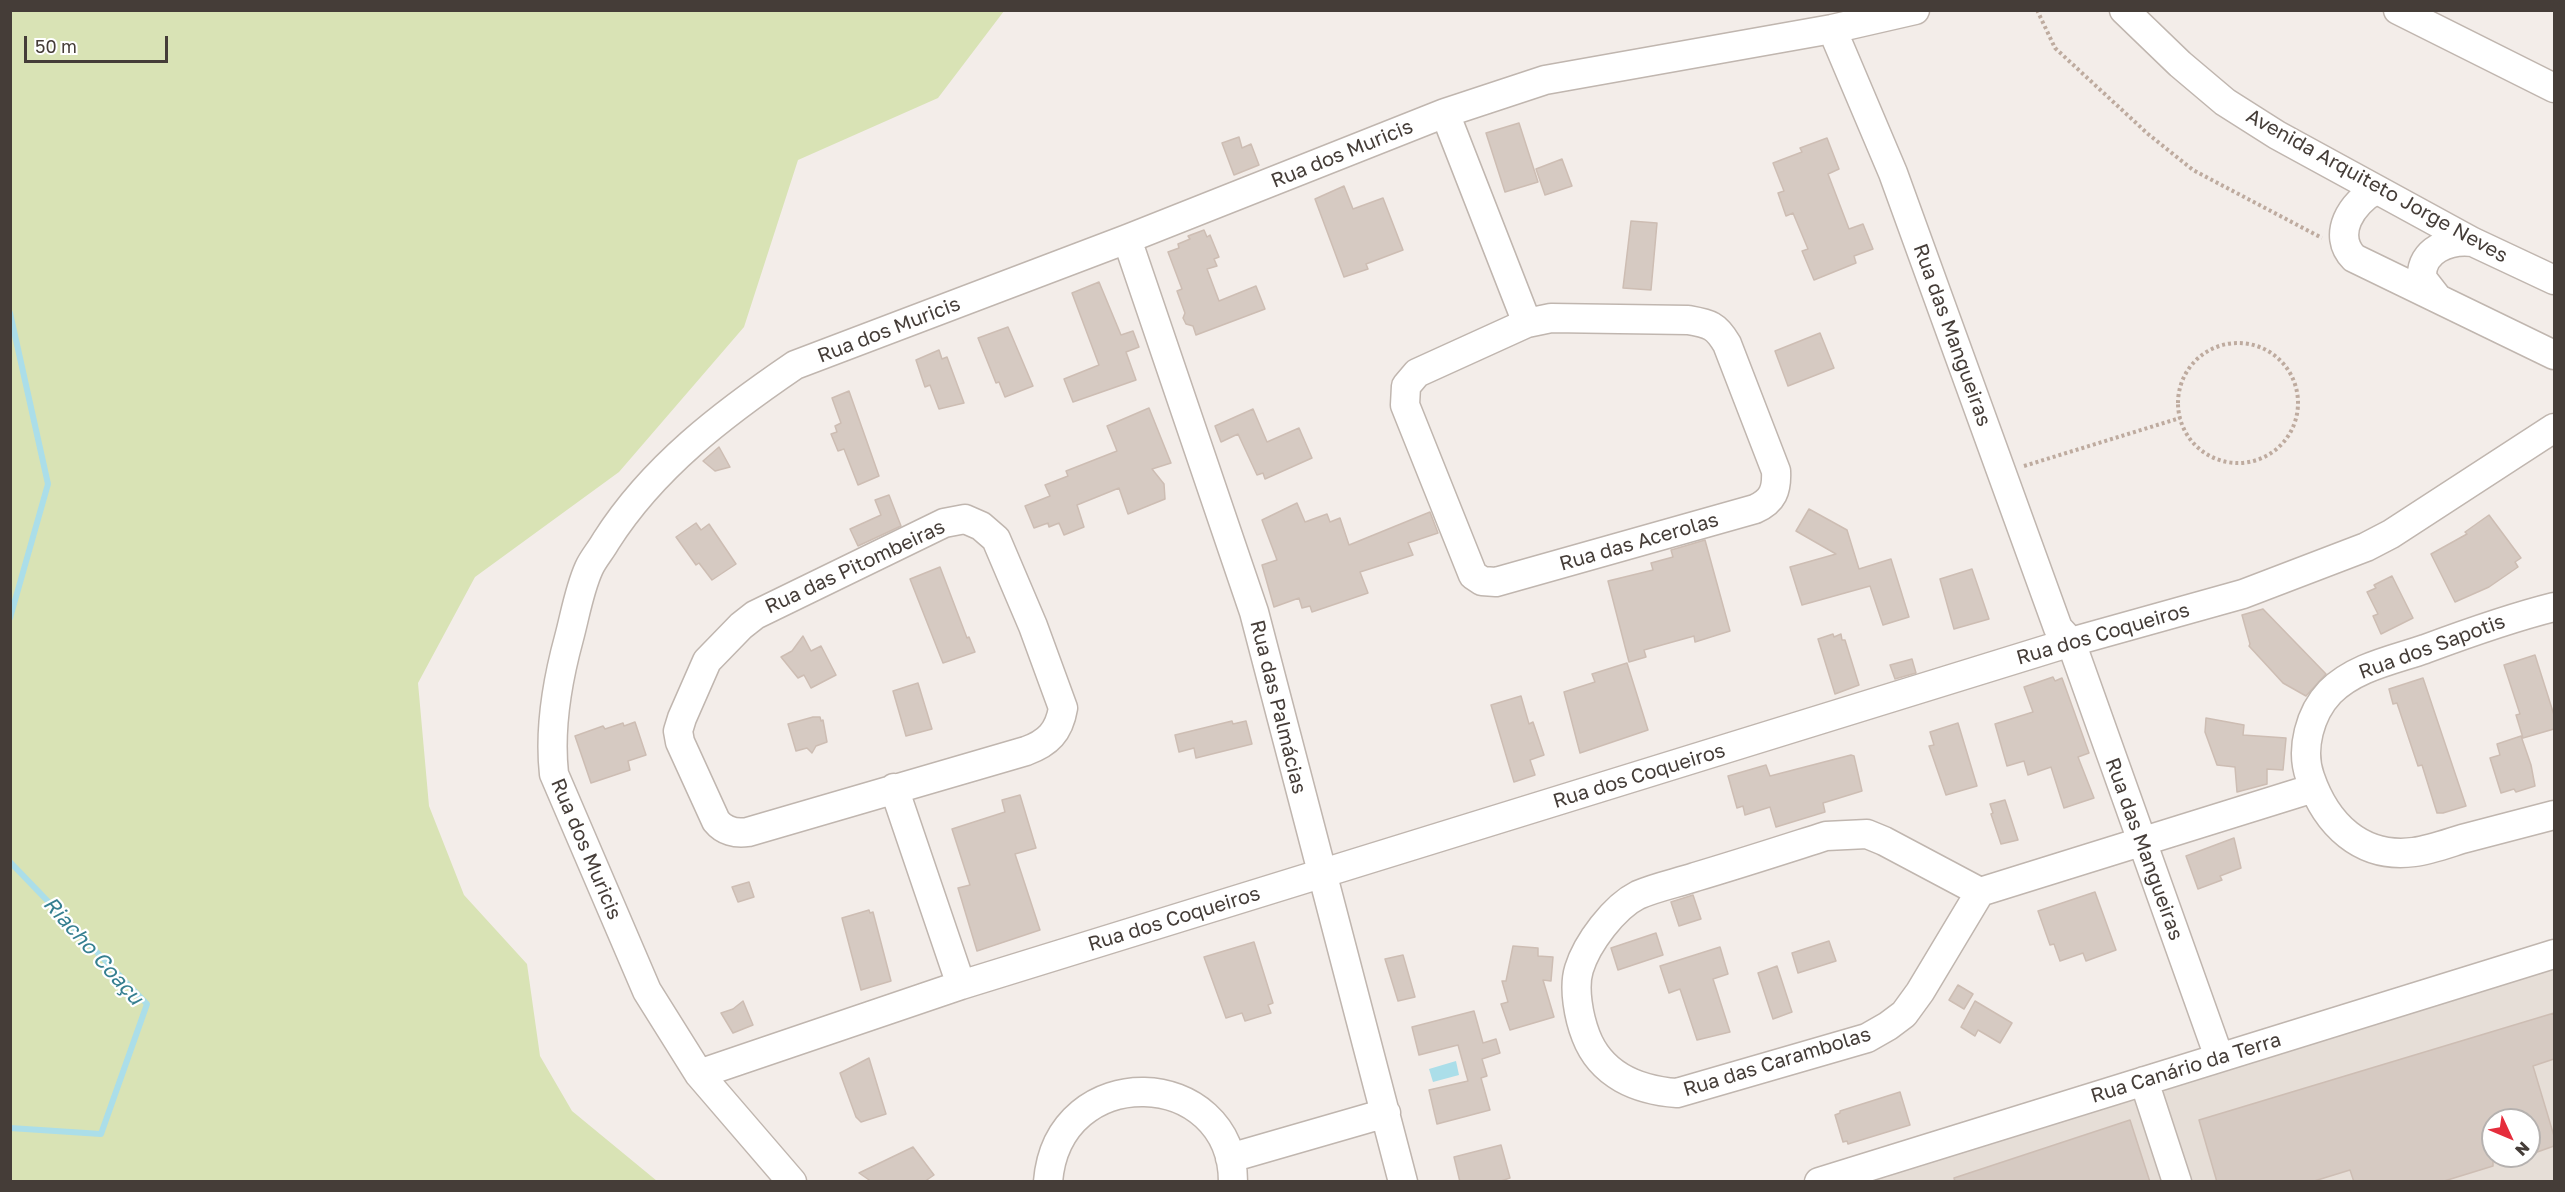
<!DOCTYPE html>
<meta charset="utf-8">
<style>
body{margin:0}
#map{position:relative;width:2565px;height:1192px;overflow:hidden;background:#f3ede9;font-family:"Golos Text",sans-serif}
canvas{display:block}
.frame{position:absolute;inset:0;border:12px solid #453d38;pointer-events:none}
.north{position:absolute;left:2481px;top:1108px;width:60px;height:60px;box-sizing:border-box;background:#fff;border:2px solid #b5b1af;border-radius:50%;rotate:134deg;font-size:16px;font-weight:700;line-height:24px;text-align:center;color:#453d38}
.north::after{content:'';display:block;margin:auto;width:21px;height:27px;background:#e52d3c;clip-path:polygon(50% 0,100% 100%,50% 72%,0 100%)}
.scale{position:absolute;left:24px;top:36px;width:144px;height:27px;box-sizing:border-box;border:3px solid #453d38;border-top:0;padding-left:8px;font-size:18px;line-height:21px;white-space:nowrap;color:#453d38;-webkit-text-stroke:4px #fff;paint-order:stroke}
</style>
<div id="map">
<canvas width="2565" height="1192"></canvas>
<div class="frame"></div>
<div class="north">N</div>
<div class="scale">50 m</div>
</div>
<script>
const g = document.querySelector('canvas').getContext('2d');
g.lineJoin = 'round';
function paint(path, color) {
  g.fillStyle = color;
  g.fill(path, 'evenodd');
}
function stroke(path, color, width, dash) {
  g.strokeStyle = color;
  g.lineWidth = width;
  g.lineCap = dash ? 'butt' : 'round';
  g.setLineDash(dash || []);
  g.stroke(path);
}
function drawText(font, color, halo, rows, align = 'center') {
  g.font = font + ' "Golos Text",sans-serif';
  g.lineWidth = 4.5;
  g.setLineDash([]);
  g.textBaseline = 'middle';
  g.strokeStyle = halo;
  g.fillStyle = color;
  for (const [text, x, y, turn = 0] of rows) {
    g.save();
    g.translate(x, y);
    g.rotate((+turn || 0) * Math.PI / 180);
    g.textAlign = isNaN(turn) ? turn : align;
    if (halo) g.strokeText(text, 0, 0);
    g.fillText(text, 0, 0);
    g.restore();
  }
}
const residential = new Path2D(`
 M2554,954V1181L1819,1182ZM2493,1120H2529V1156H2493Z`);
const green = new Path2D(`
 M10,11H1004L938,98L798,160L744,327L619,472L475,577L418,683L429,806L464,895L527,964L540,1056L572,1111L657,1181H11Z`);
const water = new Path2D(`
 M1456,1061L1459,1075L1433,1082L1429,1069Z`);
const stream = new Path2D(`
 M10,313L48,484L10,618
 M10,862L147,1004L101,1134L10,1128`);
const building = new Path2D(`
 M1519,123L1538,182L1505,192L1486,133Z
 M1239,137L1242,148L1251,144L1259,165L1234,175L1222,143Z
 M1827,138L1839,169L1828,174L1849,229L1863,224L1873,249L1854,256L1856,263L1814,280L1802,251L1808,249L1793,213L1786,216L1778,193L1784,191L1773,163L1802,152L1800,148Z
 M1562,159L1572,186L1545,195L1536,169Z
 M1344,186L1353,209L1383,198L1403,250L1366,264L1368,269L1344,277L1315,199Z
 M1631,221L1657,223L1651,290L1623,288Z
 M1204,230L1207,237L1210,235L1219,257L1214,259L1217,266L1207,269L1219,301L1256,286L1265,309L1196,335L1193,326L1186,324L1183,318L1185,313L1177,291L1182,289L1168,252L1179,248L1178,244L1190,239L1188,236Z
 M1099,282L1121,335L1133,331L1139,347L1126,352L1136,380L1073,402L1064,379L1099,365L1072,293Z
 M1008,327L1033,386L1005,397L999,382L996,383L978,338Z
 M1820,333L1834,368L1788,386L1775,351Z
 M939,350L942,359L947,357L964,403L939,409L930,385L925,387L916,360Z
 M849,391L879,476L858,485L844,449L838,451L831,434L837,432L835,426L841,423L832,398Z
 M1149,408L1171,463L1152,469L1164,484L1165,499L1128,514L1119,488L1077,505L1084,527L1064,535L1059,523L1049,527L1048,523L1034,528L1025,506L1050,496L1045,485L1068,476L1066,471L1117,451L1107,426Z
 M1253,409L1267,442L1299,428L1312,458L1265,479L1263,473L1257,475L1238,434L1221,442L1215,426Z
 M719,447L730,467L715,471L703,461Z
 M889,495L901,526L858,546L850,529L881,515L875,500Z
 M1297,503L1305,522L1327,514L1330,522L1340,518L1349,545L1430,512L1438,533L1408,543L1413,555L1360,572L1368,593L1312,612L1310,606L1302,608L1299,598L1274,607L1262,565L1277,560L1262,520Z
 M1809,509L1847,530L1859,569L1891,559L1909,617L1883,625L1870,586L1802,605L1790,567L1836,554L1796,531Z
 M2489,515L2521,558L2515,562L2518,567L2489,587L2455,602L2431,554L2467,534L2465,532Z
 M696,523L701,530L709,524L736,564L712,580L699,563L696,565L676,537Z
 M1705,540L1730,631L1695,642L1694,636L1644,650L1646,657L1629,662L1608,581L1653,570L1651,563L1673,557L1671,550Z
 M940,567L967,638L969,637L975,652L943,663L910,579Z
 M1972,569L1989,619L1954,629L1940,579Z
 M2392,576L2413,618L2381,634L2373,616L2378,614L2367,592L2376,588L2374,585Z
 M2263,609L2326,674L2306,696L2283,683L2249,646L2250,644L2242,615Z
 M1833,634L1834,637L1841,634L1842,640H1845L1859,685L1835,694L1818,639Z
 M803,636L811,651L821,646L836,675L811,688L804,675L798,678L781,657L792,651Z
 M2535,655L2554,715V729L2523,738L2516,715L2520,714L2504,665Z
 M1912,659L1916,673L1895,679L1890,665Z
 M1627,663L1648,730L1580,753L1564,692L1595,682L1592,674Z
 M2053,677L2055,681L2062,678L2089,753L2078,757L2094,798L2064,808L2051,767L2028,775L2024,761L2007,766L1995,724L2033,712L2024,687Z
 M2423,678L2466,806L2443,813H2437L2422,765L2418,766L2397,703L2393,704L2389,689Z
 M918,683L932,729L906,736L893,691Z
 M1521,696L1529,724L1533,722L1544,755L1530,760L1535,775L1514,782L1491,705Z
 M813,717H820L821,721L823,720L827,742L816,746L812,753L807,748L796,751L788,724Z
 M2206,718L2244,725L2243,735L2286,738L2283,770L2267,769V784L2237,792L2235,767L2217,765L2205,732Z
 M1232,721L1233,724L1246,721L1252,744L1196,758L1194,748L1179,752L1175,735Z
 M635,722L646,755L628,761L630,770L591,783L575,736L603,726L605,729L623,723L624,726Z
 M1958,723L1977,786L1946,795L1929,746L1934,745L1930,732Z
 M2521,736L2531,765L2535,786L2516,792L2514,789L2501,793L2490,758L2500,755L2497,744Z
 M1851,755L1854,756L1862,791L1823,803L1825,812L1776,827L1770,807L1745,815L1743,806L1737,808L1728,776L1766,765L1770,776Z
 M1020,795L1036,848L1015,854L1040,930L977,951L958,888L970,885L952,829L1005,812L1002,800Z
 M2005,800L2018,840L2001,844L1991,814L1993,813L1990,804Z
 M2234,838L2241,868L2220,876L2222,880L2198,889L2186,856Z
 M749,882L754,897L738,902L732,887Z
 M2095,892L2116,950L2086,961L2083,953L2060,961L2054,944L2050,945L2038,911Z
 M1693,895L1701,919L1679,926L1671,902Z
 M869,910L870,913L873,912L891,981L861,990L842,918Z
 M1656,933L1663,955L1618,970L1611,948Z
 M1829,941L1836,961L1798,973L1792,953Z
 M1254,942L1273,1003L1268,1005L1271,1013L1245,1021L1242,1013L1226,1018L1204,957Z
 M1513,946L1538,948V956L1553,957L1551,981L1543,980L1554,1017L1510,1030L1501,1004L1508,1002L1502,981H1506Z
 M1720,947L1728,974L1713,979L1730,1032L1697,1040L1680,989L1669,993L1660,966Z
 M1403,955L1415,997L1398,1001L1385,959Z
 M1777,966L1792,1012L1773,1019L1758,973Z
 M1958,985L1973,994L1964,1009L1949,1000Z
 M743,1001L753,1025L733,1033L721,1013L733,1009Z
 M1975,1001L2012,1023L2000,1043L1978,1030L1975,1036L1961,1027Z
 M1474,1011L1483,1043L1496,1039L1500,1053L1482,1059L1487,1076L1481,1078L1490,1110L1437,1124L1429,1090L1468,1081L1458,1045L1419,1055L1412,1027Z
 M2554,1013V1059L2533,1066L2554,1136V1146L2529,1155V1120H2489L2493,1133V1166L2441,1182H2354L2350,1170L2311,1182H2217L2199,1120Z
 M869,1058L886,1114L861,1122L856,1117L840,1073Z
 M1900,1092L1910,1125L1848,1144L1847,1141L1843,1142L1835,1115L1840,1113V1111Z
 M2130,1120L2150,1182H1955L1954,1178Z
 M1501,1145L1510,1178L1498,1182H1460L1454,1157Z
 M913,1147L934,1175L924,1182H872L859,1173Z`);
const path = new Path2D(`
 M2037,10L2055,48L2148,134L2193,170L2322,238
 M2178 403a60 60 0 1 1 120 0a60 60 0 1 1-120 0Z
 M2024,466L2180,418`);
const minor = new Path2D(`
 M2124,10L2180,64L2225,102L2277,135L2473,242L2554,280
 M2398,10L2554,88
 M1832,29L1893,173L2058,628L2071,642L2219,1057
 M1445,113L1527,323L1417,373L1406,386L1405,405L1473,575L1482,581L1496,582L1755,509C1773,501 1777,490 1776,471L1727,344C1716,325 1710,324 1688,320L1551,318L1527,323
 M2376,190C2352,202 2331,235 2354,258L2554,355
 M1127,239L1254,612L1403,1182
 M2436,296L2422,278C2420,250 2450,239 2473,242
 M965,519L981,526L996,539L1033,626L1063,708C1059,732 1048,743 1026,751L748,832C736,834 724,831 716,821L680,742L678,731L682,718L707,661L741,626L755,615L944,523Z
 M2554,607C2510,618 2468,633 2425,649C2393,660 2355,667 2330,692C2310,713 2300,749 2310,777C2326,824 2361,859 2414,852C2430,850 2446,844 2462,839C2493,831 2524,823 2554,815
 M894,788L961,985
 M1980,892L1884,841L1867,834L1826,836C1782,850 1739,864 1695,877C1677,883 1656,887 1638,895C1614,907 1587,943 1579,969C1573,988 1579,1018 1586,1036C1601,1075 1637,1090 1677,1093L1867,1038L1888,1026L1904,1014L1920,992L1980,892L2314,788
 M699,1074L961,985L2071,642L2243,594L2366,547L2391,534L2554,428
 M2144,1081L2177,1182
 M1230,1158L1386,1113
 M792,1182L699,1074L647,991L554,774C549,729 557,682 569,638C575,616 579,590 589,568C593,559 601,550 606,541C653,467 723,414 795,365L1127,239L1445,113L1545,80L1832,29L1915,10
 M1048,1182C1058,1058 1233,1066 1233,1182
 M1819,1182L2554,954`);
const streetNames = [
 ["Rua dos Muricis",1342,154,-22],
 ["Avenida Arquiteto Jorge Neves",2377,186,29],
 ["Rua dos Muricis",889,330,-21],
 ["Rua das Mangueiras",1952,335,70],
 ["Rua das Acerolas",1639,542,-16],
 ["Rua das Pitombeiras",855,567,-25],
 ["Rua dos Coqueiros",2103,634,-16],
 ["Rua dos Sapotis",2432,647,-20],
 ["Rua das Palmácias",1278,707,76],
 ["Rua dos Coqueiros",1639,776,-17],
 ["Rua dos Muricis",586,849,67],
 ["Rua das Mangueiras",2144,849,70],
 ["Rua dos Coqueiros",1174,919,-17],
 ["Rua das Carambolas",1777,1062,-17],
 ["Rua Canário da Terra",2186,1068,-17]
];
const waterNames = [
 ["Riacho Coaçu",93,951,48]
];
paint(residential, '#e6ded7');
paint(green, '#d9e3b5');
paint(water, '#abdee9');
stroke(stream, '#abdee9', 6);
paint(building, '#d6cac2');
stroke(building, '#cdbdb3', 1.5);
stroke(minor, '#c0b6af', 31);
stroke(path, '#beab9f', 4, [3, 3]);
stroke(minor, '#fff', 28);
drawText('20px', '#453d38', '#fff', streetNames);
drawText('italic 21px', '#357f90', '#fff', waterNames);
</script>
